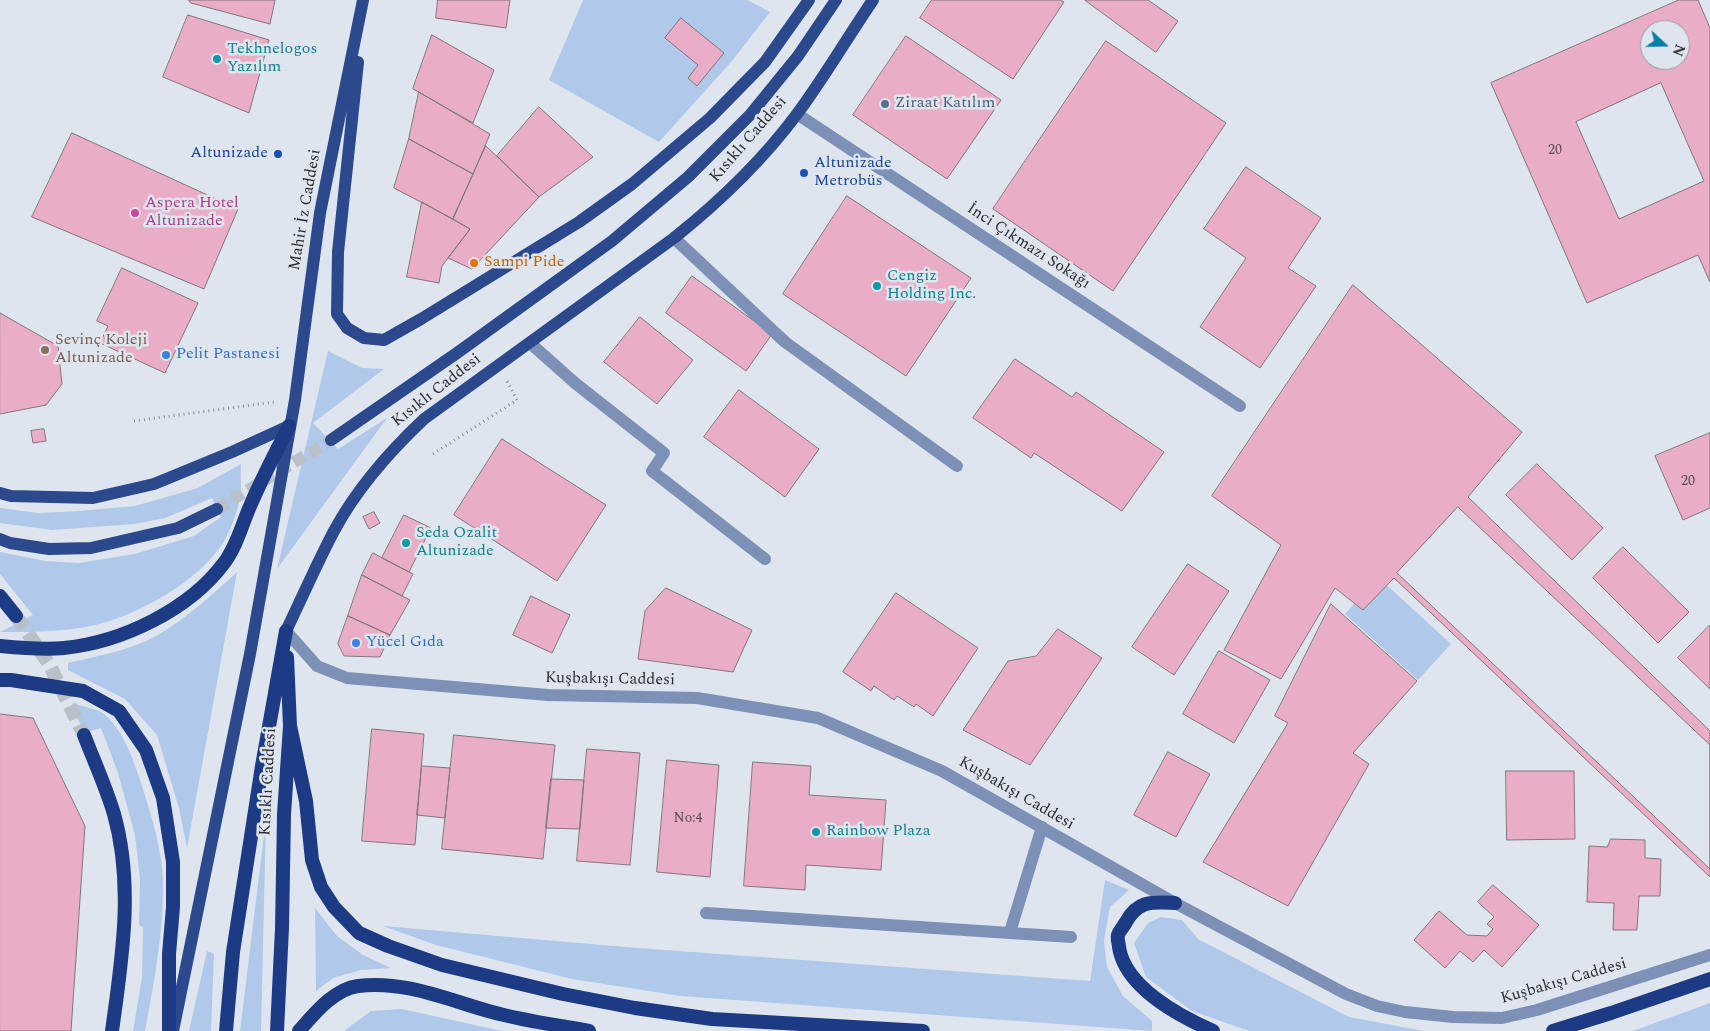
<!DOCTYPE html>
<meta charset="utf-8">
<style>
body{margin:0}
#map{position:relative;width:1710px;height:1031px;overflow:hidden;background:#dee5ee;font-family:Spectral,serif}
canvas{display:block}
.north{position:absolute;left:1640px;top:20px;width:50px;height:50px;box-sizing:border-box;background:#dee5ee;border:1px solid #969ba2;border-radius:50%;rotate:111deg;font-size:14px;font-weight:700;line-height:20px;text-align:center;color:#292c2f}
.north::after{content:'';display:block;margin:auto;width:18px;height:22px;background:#007da3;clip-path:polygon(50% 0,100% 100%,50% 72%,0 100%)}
</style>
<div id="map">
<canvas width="1710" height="1031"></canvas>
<div class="north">N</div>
</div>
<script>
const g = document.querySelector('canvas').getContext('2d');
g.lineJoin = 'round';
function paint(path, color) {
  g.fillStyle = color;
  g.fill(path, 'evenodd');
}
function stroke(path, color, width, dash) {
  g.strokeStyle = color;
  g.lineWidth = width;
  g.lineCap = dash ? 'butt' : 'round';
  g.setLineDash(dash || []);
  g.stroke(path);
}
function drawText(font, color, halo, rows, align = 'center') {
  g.font = font + ' Spectral,serif';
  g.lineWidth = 5;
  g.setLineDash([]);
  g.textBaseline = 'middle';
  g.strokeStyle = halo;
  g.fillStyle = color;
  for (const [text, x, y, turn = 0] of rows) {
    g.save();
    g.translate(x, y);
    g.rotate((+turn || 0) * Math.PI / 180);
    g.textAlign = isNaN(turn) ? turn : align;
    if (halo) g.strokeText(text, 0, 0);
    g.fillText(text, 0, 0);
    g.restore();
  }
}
const green = new Path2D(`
 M583,0H747L770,12L732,61L659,142L549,80Z
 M328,351L362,368L384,369L313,423L338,449L387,418L277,569Z
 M241,464C240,475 242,488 240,499C238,509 231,529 226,538C202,580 138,616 91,626C62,632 30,632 0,632L33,615L0,574V552L45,561L79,563L135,554L194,536L221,517L212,498L165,518L134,524L52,530L0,523V508L38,513L80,511L135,506L198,488Z
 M237,572L187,848L179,808L157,735L125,699L68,670V663C97,656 129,651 156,636C186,619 212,595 237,572Z
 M1378,577L1451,644L1418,680L1345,614Z
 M72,703C80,706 98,709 104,714C122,729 132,756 139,777C149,807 162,848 163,880C164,931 154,982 145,1031H133L142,977L143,927L139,925L140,879L135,835L118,773L101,728L87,732L75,716Z
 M266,819L261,1031H240Z
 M1105,880L1129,890L1110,907L1104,941L1107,967L1123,996L1152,1021V1031L681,996L572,979L436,945L383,926L637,948L1090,981Z
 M315,908L337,936L363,955L391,968L361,970L333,978L316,991Z
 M1161,917L1182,920L1198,939L1349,1017L1424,1031H1249L1192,1011L1146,977L1134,943L1148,923Z
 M207,951L214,954L211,1031H189Z
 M1710,1003V1031H1633Z
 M402,1009L502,1031H344L371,1011Z`);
const building = new Path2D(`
 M189,0H275L270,24L191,3Z
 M438,0H510L506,28L436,18Z
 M932,0H1060L1064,2L1013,79L920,18Z
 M1085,0H1148L1178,21L1156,52Z
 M1679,0H1698L1710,28V282L1698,255L1587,303L1491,83ZM1650,30H1680V60H1650ZM1661,83L1704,181L1619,219L1576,122Z
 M188,15L269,40L249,113L163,77Z
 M681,18L724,53L697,86L688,78L698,65L665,38Z
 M432,35L494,70L473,123L413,89Z
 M906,36L1001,100L947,179L853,115Z
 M1106,41L1226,123L1113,291L993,209Z
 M419,92L490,134L473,174L409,139Z
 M539,107L593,157L539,197L497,156Z
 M72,133L238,209L204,289L32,217Z
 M409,139L473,174L453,219L394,188Z
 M486,146L539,197L472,269L448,258L470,229L453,219Z
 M1246,167L1321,218L1288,268L1316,286L1260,368L1200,327L1246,258L1204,229Z
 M847,196L971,278L906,376L783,294Z
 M422,202L470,229L442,266L439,283L407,277Z
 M122,268L198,303L165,373L100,343L108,326L97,321Z
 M692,276L772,334L746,371L666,313Z
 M1353,285L1522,432L1468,497L1710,731V877L1394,578L1363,610L1335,588L1281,679L1224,650L1281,545L1212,496Z
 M0,313L58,346L62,384L46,405L0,414Z
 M640,317L693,360L657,404L604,362Z
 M1015,359L1072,397L1076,392L1164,452L1122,511L1034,453L1031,458L973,418Z
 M739,390L819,449L785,497L704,437Z
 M44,429L46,441L33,443L31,431Z
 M1710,433V508L1683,520L1655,456Z
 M502,439L606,505L557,581L454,515Z
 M1537,464L1603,528L1572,560L1506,495Z
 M1458,507L1710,745V869L1397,573Z
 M374,512L380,523L369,529L363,517Z
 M404,515L431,528L409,572L382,558Z
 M1623,547L1689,612L1658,643L1593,578Z
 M373,553L413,574L402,596L362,575Z
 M1188,564L1229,591L1174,675L1132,647Z
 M362,575L410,600L390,635L348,616Z
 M666,588L752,630L733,672L638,659L645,611Z
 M896,593L978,648L933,716L916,704L914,707L897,696L894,700L874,686L871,691L843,672Z
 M531,596L570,615L552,653L513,635Z
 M1331,604L1417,681L1353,753L1369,764L1288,906L1203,862L1288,723L1275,716Z
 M348,616L390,635L380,657L344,656L338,644Z
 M1709,626L1710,627V689L1678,658Z
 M1058,629L1102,658L1030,765L963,730L1008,661L1036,656Z
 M1219,651L1270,680L1234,743L1183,714Z
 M0,714L33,718L85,826L71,1031H0Z
 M372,729L424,734L415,845L362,841Z
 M454,735L555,745L543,859L442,849Z
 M587,749L640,753L630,865L577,861Z
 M1168,752L1210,774L1176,837L1134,815Z
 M667,760L719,765L710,877L657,872Z
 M753,762L811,766L809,795L886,800L881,870L806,865L805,890L744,886Z
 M422,766L450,768L445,818L417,815Z
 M1506,771H1574L1575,839L1507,840Z
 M551,779L584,780L580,829L546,828Z
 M1611,839L1645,840V858L1661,859L1660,896H1639L1637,930H1613L1614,903L1587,902L1589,846L1607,847Z
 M1493,885L1539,925L1502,967L1484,950L1473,962L1460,951L1445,968L1414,940L1439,911L1467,935L1487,936L1493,929L1487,924L1494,917L1478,902Z`);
const primaryTunnel = new Path2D(`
 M217,509L331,440`);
const trunkTunnel = new Path2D(`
 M16,616L49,664L84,735`);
const path = new Path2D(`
 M134,421L274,402
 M433,454L517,400L507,381`);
const service = new Path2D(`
 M674,238L785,342L957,466
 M530,343L575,383L664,453L652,471L765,559
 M706,913L1071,937
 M1010,932L1042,827`);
const minor = new Path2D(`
 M797,114L1240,406`);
const tertiary = new Path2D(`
 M286,631L317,666L347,678L548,695L697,698L818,718L942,771L1175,903L1346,994L1377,1006L1405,1012L1453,1017L1502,1018L1537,1010L1710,955`);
const primary = new Path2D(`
 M358,62L338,252L337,314L347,328L364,338L384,340L421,319L579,222L632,184L710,118L765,62L809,0
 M331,440L457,353L612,241L688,177L750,115L798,56L836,0
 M0,493L11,496L93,498L154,484L232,452L289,426
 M0,539L10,543L49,549L91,548L178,528L217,509
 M286,631C302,598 317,563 334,531C357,488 389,452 424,419L674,238C719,202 762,161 797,114C824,78 847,38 873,0
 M173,1031L250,654L295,400L320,213L363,0`);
const trunk = new Path2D(`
 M0,596L16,616
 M0,646C21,648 43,650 64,648C122,642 189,610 224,563C237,546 242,524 251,504C262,478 276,452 289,426
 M0,680H11L83,691L119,711L146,750L163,798L173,862V907L169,954V1031
 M290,726L306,801L312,860L321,887L334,907L359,933L388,946L442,965L563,994L635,1008L712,1019L923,1031
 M84,735C94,761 106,787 114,814C134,885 122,959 112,1031
 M1175,903C1152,902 1138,900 1126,922C1124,926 1119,931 1118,935C1117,939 1119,944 1119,947C1125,987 1179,1016 1213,1031
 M226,1031L233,952L262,766L286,631
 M277,1031L282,928L284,814L290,726L287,657
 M299,1031C314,1014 334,989 358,986C405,980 448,1000 492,1012C524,1021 557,1025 589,1031
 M1553,1031L1611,1013L1710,979`);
const markers = [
 [217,59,5,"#0f9aa8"],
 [885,104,5,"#5c6f8a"],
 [278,154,5,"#1a4fb4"],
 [804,173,5,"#1a4fb4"],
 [135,213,5,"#d1479c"],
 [474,263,5,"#e8710a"],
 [877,286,5,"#0f9aa8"],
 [45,350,5,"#8d6e63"],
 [166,355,5,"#3f7fe0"],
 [406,543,5,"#0f9aa8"],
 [356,643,5,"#3f7fe0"],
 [816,832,5,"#0f9aa8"]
];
const numberNames = [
 ["20",1555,151],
 ["20",1688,482],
 ["No:4",688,819]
];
const cultureNames = [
 ["Tekhnelogos",227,50],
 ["Yazılım",227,68],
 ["Cengiz",887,277],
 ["Holding Inc.",887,295],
 ["Seda Ozalit",416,534],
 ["Altunizade",416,552],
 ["Rainbow Plaza",826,832]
];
const serviceNames = [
 ["Ziraat Katılım",895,104]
];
const streetNames = [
 ["Kısıklı Caddesi",749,140,-49],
 ["Mahir İz Caddesi",306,210,-80],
 ["İnci Çıkmazı Sokağı",1028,247,33],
 ["Kısıklı Caddesi",437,391,-38],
 ["Kuşbakışı Caddesi",610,680,1],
 ["Kısıklı Caddesi",269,782,-87],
 ["Kuşbakışı Caddesi",1016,794,30],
 ["Kuşbakışı Caddesi",1564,982,-16]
];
const transitNames = [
 ["Altunizade",268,154],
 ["Altunizade",814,164,"left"],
 ["Metrobüs",814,182,"left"]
];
const hotelNames = [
 ["Aspera Hotel",145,204],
 ["Altunizade",145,222]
];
const foodNames = [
 ["Sampi Pide",484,263]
];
const educationNames = [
 ["Sevinç Koleji",55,341],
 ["Altunizade",55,359]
];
const shopNames = [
 ["Pelit Pastanesi",176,355],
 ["Yücel Gıda",366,643]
];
paint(green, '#b0c8e9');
paint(building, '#e9adc7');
stroke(building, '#81777b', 1);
stroke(primaryTunnel, '#bac0c8', 12, [12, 6]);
stroke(trunkTunnel, '#bac0c8', 14, [14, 7]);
stroke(path, '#878c92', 3, [1, 4]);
stroke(service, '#7d91b7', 12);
stroke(minor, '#7d91b7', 12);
stroke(tertiary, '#7d91b7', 12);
stroke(primary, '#2b498c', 12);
stroke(trunk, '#1c3b84', 14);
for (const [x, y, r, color] of markers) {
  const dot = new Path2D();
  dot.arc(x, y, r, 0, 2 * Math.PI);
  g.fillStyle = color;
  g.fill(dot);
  stroke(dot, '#dee5ee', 2);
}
drawText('14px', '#594c55', null, numberNames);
drawText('16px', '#0d838f', '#dee5ee', cultureNames, 'left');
drawText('16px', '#4e5e75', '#dee5ee', serviceNames, 'left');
drawText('16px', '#292c2f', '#dee5ee', streetNames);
drawText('16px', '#164399', '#dee5ee', transitNames, 'right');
drawText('16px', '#b23c85', '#dee5ee', hotelNames, 'left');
drawText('16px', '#c56008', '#dee5ee', foodNames, 'left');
drawText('16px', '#785e54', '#dee5ee', educationNames, 'left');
drawText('16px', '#366cbe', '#dee5ee', shopNames, 'left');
</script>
